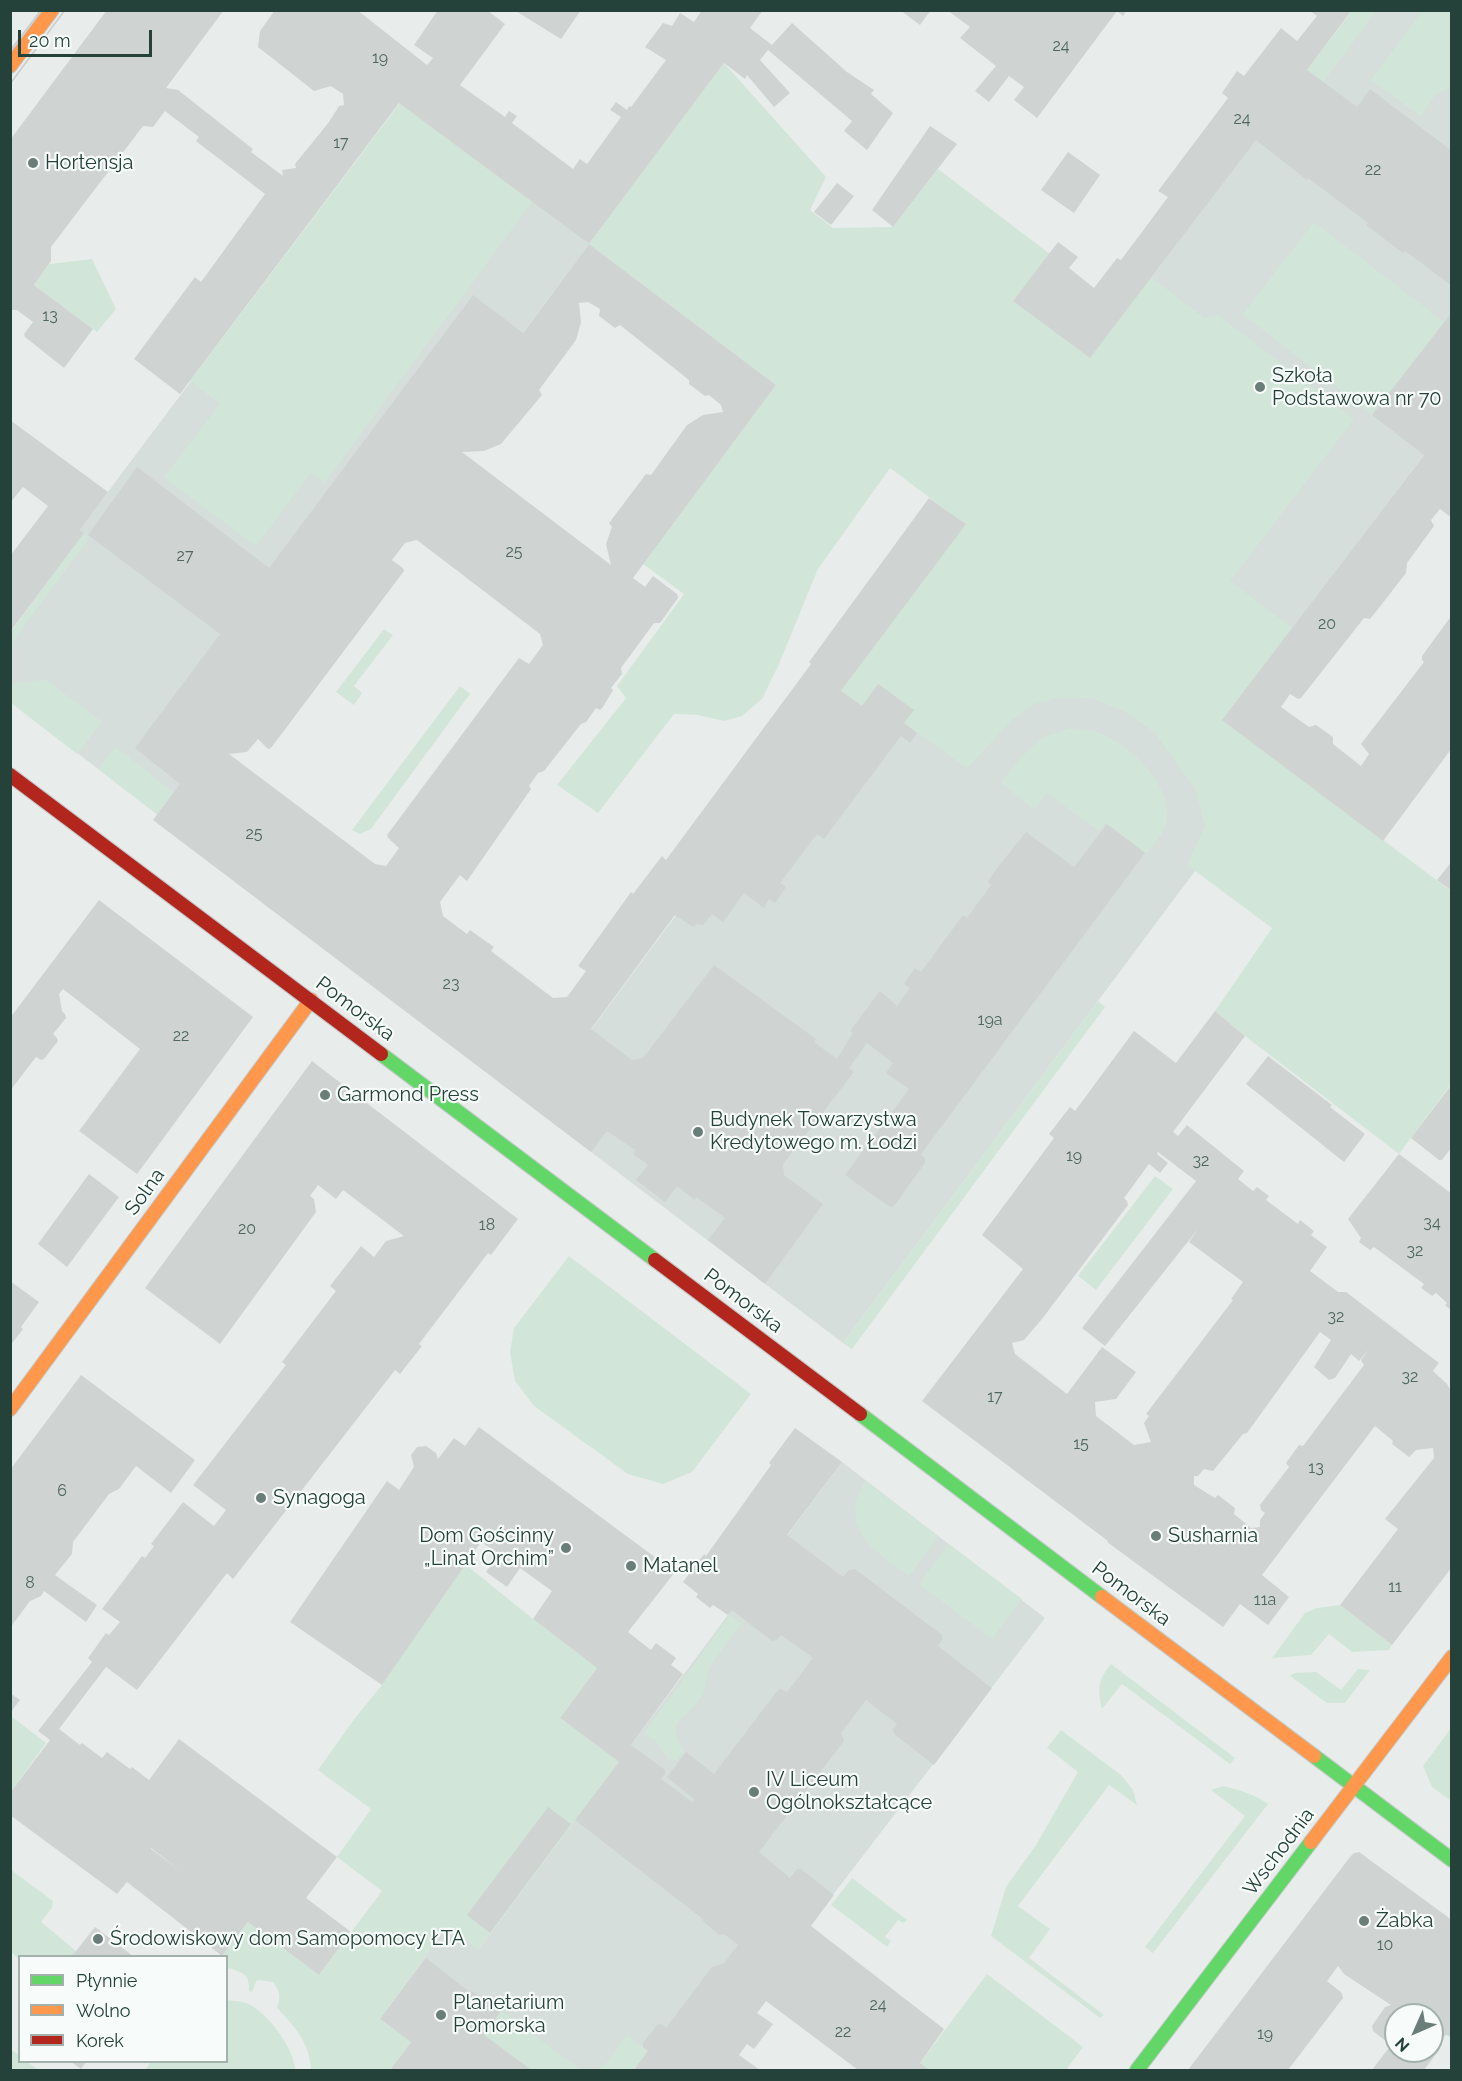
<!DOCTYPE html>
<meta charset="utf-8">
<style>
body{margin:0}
#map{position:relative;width:1462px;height:2081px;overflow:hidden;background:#e8edeb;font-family:Raleway,sans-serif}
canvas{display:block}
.frame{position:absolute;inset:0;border:12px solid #24423a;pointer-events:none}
.legend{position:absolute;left:18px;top:1955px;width:210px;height:108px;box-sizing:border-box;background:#f7fbf9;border:2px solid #a3b1ad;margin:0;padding:8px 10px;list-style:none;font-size:18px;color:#24423a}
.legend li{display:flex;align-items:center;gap:12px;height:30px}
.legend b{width:30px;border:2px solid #a3b1ad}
.north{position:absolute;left:1384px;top:2003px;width:60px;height:60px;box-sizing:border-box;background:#f7fbf9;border:2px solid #a3b1ad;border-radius:50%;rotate:225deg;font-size:16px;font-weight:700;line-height:24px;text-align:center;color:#24423a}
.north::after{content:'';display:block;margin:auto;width:21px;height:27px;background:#697e78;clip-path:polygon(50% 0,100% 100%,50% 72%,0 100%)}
.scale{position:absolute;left:18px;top:30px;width:134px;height:27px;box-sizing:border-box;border:3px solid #24423a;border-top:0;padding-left:8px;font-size:18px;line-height:21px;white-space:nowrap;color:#24423a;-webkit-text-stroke:4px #f7fbf9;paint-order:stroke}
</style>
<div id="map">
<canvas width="1462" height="2081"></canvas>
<div class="frame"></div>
<ul class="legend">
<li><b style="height:8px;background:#63d668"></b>Płynnie</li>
<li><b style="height:8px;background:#ff974d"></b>Wolno</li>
<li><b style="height:8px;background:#b3261e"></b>Korek</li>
</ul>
<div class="north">N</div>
<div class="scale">20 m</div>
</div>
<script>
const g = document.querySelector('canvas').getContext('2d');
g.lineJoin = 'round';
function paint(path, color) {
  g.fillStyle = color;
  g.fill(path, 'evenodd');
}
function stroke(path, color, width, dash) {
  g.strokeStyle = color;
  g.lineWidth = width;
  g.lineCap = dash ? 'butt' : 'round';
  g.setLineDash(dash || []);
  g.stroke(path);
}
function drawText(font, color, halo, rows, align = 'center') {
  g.font = font + ' Raleway,sans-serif';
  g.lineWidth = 4.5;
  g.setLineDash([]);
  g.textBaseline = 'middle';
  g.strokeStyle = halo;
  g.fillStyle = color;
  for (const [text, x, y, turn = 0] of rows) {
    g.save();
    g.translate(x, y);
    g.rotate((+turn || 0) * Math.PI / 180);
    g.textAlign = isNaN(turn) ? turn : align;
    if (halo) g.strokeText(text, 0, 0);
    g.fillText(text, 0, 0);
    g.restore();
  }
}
const built = new Path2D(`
 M1352,11H1451V419L1223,720L1277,761L843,1343L533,1108L966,524Z
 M400,103L589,244L236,717L158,815L11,702V632L83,533L80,530L119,477Z
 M842,1462L1045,1618L699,2070H448L380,2019L447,1926L479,1949Z`);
const green = new Path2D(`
 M1423,10L1451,11L1452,86L1435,95L1420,116L1371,80Z
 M1352,11H1376L1323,82L1307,70Z
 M724,63L826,177L810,210L833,228L893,227L938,169L1050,254L1090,357L1151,277L1204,318L1218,315L1354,419L1230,581L1292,628L1223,720L1451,891V1084L1399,1154L1245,1036L1215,1011L1272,928L1187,865L1205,826L1196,790L1154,732L1124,711L1092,698L1061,697L1034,704L1012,720L967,768L904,723L913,710L879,684L862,706L841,691L965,524L890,468L818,569L779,664L762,699L742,716L724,721L698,715L674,714L598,813L557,785L626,698L617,686L684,594L643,564L776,385L589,244Z
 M400,103L532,202L325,482L311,473L256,546L164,477L220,404L190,381Z
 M1314,222L1444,322L1372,415L1243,314Z
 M92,259L116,309L97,332L34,285L49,264Z
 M84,533L90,537L11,644V632Z
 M384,629L393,635L354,686L362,693L354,705L336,692Z
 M46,680L102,722L77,754L11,703V684Z
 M460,686L470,694L371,829L360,834L352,830Z
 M1070,728C1080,730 1093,730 1102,734C1132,746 1178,791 1165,827C1162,836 1152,845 1146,853L1105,823L1099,831L1047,793L1034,810L1001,782L1021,757L1042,738Z
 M116,747L174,793L158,815L98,769Z
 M1098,1001L1105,1007L852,1349L843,1343Z
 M1155,1176L1173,1189L1096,1290L1078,1276Z
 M569,1256L751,1394L692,1472L663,1484L628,1474L534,1406L515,1381L510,1352L514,1328Z
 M865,1481L938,1536L909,1576C884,1557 850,1539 856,1503C857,1496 862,1487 865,1481Z
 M949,1544L1022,1599L992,1639L919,1584Z
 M465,1564L533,1619L597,1668L560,1718L619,1762L479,1949L447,1926L380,2019L411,2042L390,2070H311C309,2042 296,2028 277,2008C281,1996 280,1992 273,1982L257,1980L252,1992L249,1991C249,1973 245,1975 230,1968L227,1970L226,1956H219H222L248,1922L319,1975L382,1891L337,1857L371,1809L318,1770L355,1718L382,1685Z
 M1340,1605L1392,1645L1389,1650L1352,1652L1329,1634L1311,1655L1272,1658L1305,1613L1317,1608Z
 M730,1615L741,1623L709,1668L703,1694L693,1708L680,1719L675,1728L676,1735L684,1752L677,1760L668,1759L656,1741L644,1733Z
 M1111,1664L1235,1758L1230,1764L1122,1684L1102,1709C1098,1689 1097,1681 1111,1664Z
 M1358,1669L1370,1670L1345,1703H1327L1290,1676L1294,1673L1316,1672L1341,1690Z
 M11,1716L46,1743L11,1792Z
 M1451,1728V1801L1432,1787L1423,1766Z
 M1061,1730L1121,1775L1133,1790L1137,1805L1109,1785L1018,1906L1050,1929L1029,1958L1104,2015L1100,2018L991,1936L1006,1887L1036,1845L1078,1772L1047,1748Z
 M1223,1786C1239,1790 1254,1794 1268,1804L1153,1953L1145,1947L1245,1816L1211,1790Z
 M10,1869L53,1901L52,1908L41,1922L76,1951L72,1956H20L19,1959L11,1952Z
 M852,1878L907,1920L904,1923L898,1920L885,1937L891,1941L887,1947L831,1905Z
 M987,1974L1083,2047L1066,2070H930L920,2063Z
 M226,2000C232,2001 240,2001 246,2003C267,2011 294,2048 295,2070H145L151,2062H226Z
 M501,2011L580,2069L584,2070H533L484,2035Z
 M627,2035L648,2051L634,2070H596L605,2065Z
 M10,2049L19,2055L20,2062H27L37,2069L36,2070H11Z`);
const building = new Path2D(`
 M107,10H224L166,88L178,90L253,149L251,152L283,176L282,170L296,168L295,164L329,122L339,106L344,105L343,94L331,86L314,91L258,47L260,31L275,10H357L427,65L433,58L414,45L438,10H487L505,24L460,85L505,117L509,111L517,116L512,123L573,169L580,159L587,164L621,117L610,110L616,102L627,110L629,106L631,107L666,60L645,47L663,23L672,26L680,13L694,22L702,10H763L750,28L772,45L792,23L847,72L874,90L871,94L893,113L867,150L844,131L852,121L768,50L760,60L790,93L774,107L747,75L745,79L724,63L589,244L399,103L180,394L134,359L195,277L201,282L265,194L196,141L199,137L165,111L153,127L143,126L51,247V261L34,285L93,329L64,368L25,337L24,334L33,322L17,310H10V140Z
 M514,10H581L561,39Z
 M900,10H931L920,25Z
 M947,10H1127L1123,16L1117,11L1037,118L1014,100L1024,87L1009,76L989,102L975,91L996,66L960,38L970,27Z
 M1309,10H1352L1307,70L1357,107L1370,89L1452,151V286L1405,251L1403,253L1366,225L1368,223L1308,178L1307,180L1256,140L1090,358L1013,301L1058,242L1078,257L1069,268L1094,288L1117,258L1121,260L1168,197L1158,191L1228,98L1222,93L1237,71L1244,76L1281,28L1297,41L1317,16Z
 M930,126L957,144L893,227L872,210Z
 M1068,152L1100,175L1074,213L1041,190Z
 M837,183L854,196L831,225L814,212Z
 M589,244L776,385L633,578L645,587L653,576L677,594L678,598L660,623H654L621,668L622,674L611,688L613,690L603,707L600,710L596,708L586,722L581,724L544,771L538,773L529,786L531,789L467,881L460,875L440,902L443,916L467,934L470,930L494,947L491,951L553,998L567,997L586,971L578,966L631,892L633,894L662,856L666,860L811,664L809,662L929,498L966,524L841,691L862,706L878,684L914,710L904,723L917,733L910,743L901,736L824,839L817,834L780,883L786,887L775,903L769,899L764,908L744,893L723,922L712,914L703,925L696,924L693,927L675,915L591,1029L632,1060L643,1058L714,965L816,1039L814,1042L837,1059L853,1033L850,1031L880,991L897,1006L910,988L904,984L915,968L921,972L963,915L967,918L991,885L988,882L994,872L1026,832L1074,867L1107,824L1145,853L921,1154L925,1158V1163L894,1206L890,1207L845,1175L909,1089L886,1073L893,1063L867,1043L849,1068L854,1072L783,1164L784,1175L823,1204L765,1284L708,1240L725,1218L696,1197L695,1200L677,1186L665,1202L636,1180L648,1165L633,1154L635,1150L607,1131L591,1152L153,820L180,784L135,748L220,634L88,535L137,467L269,568L473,295L523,333ZM588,302L600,309L599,316L615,328L620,325L689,380V384L705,396L709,395L721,405L723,412L703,415L687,425L651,475L646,474L609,523L612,527L606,544L611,565L462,452L484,451L501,444L542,395L539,390L576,340L581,322L579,303ZM417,540L540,634L543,645L529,664L519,658L387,835L388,838L399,848L386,866L375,864L229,754L247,752L258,739L268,749L271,748L404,571L403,568L392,560L405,543Z
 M1450,315L1452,316V518L1440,509L1431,520L1434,526L1407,563L1406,573L1382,604L1370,619L1364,618L1301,698L1298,699L1290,694L1281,707L1309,727L1316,725L1333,737V744L1361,766L1369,754L1361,744L1424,662L1422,660V656L1452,615V748L1383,841L1222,720L1424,455L1372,415Z
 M10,420L108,492L80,530L84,533L10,632V556L48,506L23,487L10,503Z
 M1452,861V891L1437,880Z
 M99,900L253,1017L137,1174L79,1131L140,1049L63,989L59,994L62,1011L65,1014L66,1018L53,1034L57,1038L58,1041L44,1059L41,1060L36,1057L10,1091V1018Z
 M1215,1011L1245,1036L1173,1132L1178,1136L1187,1125L1244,1171L1238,1179L1253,1191L1257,1187L1269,1196L1266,1200L1298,1224L1300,1220L1314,1231L1311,1235L1327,1247L1310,1271L1338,1292H1346L1439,1363L1433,1371L1447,1384L1452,1393V1567L1392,1645L1340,1605L1398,1529L1385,1519L1434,1458L1433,1448L1416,1450L1409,1457L1392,1444L1393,1441L1375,1426L1262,1575L1289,1597L1268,1625L1240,1604L1223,1627L1107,1542L1108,1541L922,1401L1023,1269L982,1235L1054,1138L1049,1134L1070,1107L1075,1111L1134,1031L1176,1063ZM1158,1152L1196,1181L1082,1328L1105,1346L1198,1229L1189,1242L1243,1282L1231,1299L1233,1300L1146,1414L1149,1416L1144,1423L1151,1442L1134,1445L1096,1416L1095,1402L1116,1399L1136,1372L1102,1347L1067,1394L1015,1354L1012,1343L1024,1340L1042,1319L1128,1205L1127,1201L1124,1198L1149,1164L1160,1173L1168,1163L1157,1154ZM1320,1332L1331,1340L1314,1367L1329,1380L1335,1378L1351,1354L1359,1361L1369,1349L1361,1360L1364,1365L1303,1446L1299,1445L1286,1463L1289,1467L1260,1505L1261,1510L1265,1513L1260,1520V1527L1251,1528L1234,1514L1235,1508L1218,1495L1215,1498L1194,1485V1476H1198L1204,1469L1213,1471L1243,1434L1247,1433Z
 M1268,1056L1332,1105L1330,1107L1365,1134L1344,1162L1246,1084Z
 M312,1061L518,1219L491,1255L488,1253L419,1344L422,1346L400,1374L395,1370L233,1579L227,1573L137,1690L106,1667L59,1729L80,1745L82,1743L102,1758L107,1752L130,1769L132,1767L149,1780L179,1739L337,1857L306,1898L351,1932L319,1975L248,1922L222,1956L127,1882L117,1894L10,1815V1793L50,1740L38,1731L92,1662L88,1658L106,1633L109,1635L120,1622L102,1609L142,1556L145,1558L154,1546L151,1544L183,1502L214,1526L226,1510L193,1485L286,1365L282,1362L336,1291L330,1286L361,1246L374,1257L386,1241L404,1236L343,1190L336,1199L318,1185L310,1196L314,1199L316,1212L220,1344L145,1288ZM151,1848L182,1872L151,1849Z
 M1452,1084V1125L1450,1124L1452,1147L1442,1160H1439L1411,1138Z
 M1399,1154L1452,1194V1311L1445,1305L1447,1303L1436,1293L1432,1296L1421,1288L1424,1284L1374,1247L1370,1250L1359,1242L1361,1238L1348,1219Z
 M89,1174L119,1197L67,1267L38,1244Z
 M10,1281L39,1302L21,1327L23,1329L10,1346Z
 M81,1375L195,1460L171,1493L136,1466L119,1489L109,1494L73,1542L72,1554L55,1575L97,1605L86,1622L44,1591L41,1596L30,1601L10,1628V1470Z
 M479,1427L675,1572L628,1632L651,1650L656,1643L676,1658L671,1665L683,1674L631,1745L665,1770V1774L661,1779L692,1802L694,1799L667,1777L686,1752L714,1774L778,1690L781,1689L787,1692L813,1658L781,1635L777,1640L772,1641L732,1610L728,1615L713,1605L710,1608L696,1597L698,1594L683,1582L704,1554L706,1556L771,1465L769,1463L795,1428L842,1462L787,1535L843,1577L849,1570L855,1569L942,1635V1640L938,1646L992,1688L934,1765L894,1734L893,1729L897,1724L866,1700L841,1733L844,1741L759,1852L790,1878L797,1869H801L834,1895L811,1926L944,2029L920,2063L930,2070H858L766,2001L757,2013L773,2024L754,2049L747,2044L739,2055L760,2070H634L648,2051L643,2047V2043L657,2025L661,2024L666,2028L712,1967L724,1963L738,1945L724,1934L719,1935L703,1921V1919L575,1820L619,1762L560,1718L597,1668L533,1619L552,1591L520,1568L507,1587L486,1572L499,1554L481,1542L382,1685L290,1622L387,1481L399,1490L414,1467L411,1455L417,1447L426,1446L436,1453L438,1459L454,1438L465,1446Z
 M10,1693L20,1700L10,1713Z
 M548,1807L571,1824L490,1933L467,1915Z
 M1359,1852L1452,1920V2038L1447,2035L1437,2038L1440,2049L1424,2070H1372L1391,2045L1373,2031L1372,2026L1385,2007L1391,2005L1344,1974L1338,1966L1327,1981L1342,1993L1343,1998L1288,2070H1188L1350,1857L1354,1853ZM1396,2015H1432V2051H1396Z
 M95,1927L133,1956H72Z
 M426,1958L471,1993L472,1991L501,2011L484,2035L531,2070H390L411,2042L380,2019Z
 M71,2062H86L81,2069Z`);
const fast = new Path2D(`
 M381,1054L655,1260
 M860,1414L1102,1597
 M1314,1756L1452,1860
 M1137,2070L1311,1842`);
const slow = new Path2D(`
 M10,66L52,10
 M10,1409L311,1000
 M1102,1597L1314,1756
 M1311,1842L1452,1657`);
const jam = new Path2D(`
 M10,775L381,1054
 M655,1260L860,1414`);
const tram = new Path2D(`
 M10,51L41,10
 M10,84L65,10`);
const markers = [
 [33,163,6,"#697e78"],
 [1260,387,6,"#697e78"],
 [325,1095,6,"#697e78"],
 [698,1132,6,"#697e78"],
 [261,1498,6,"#697e78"],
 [1156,1536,6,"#697e78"],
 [566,1548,6,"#697e78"],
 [631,1566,6,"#697e78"],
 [754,1792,6,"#697e78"],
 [1364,1921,6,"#697e78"],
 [98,1939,6,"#697e78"],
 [441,2015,6,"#697e78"]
];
const numberNames = [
 ["24",1061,46],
 ["19",380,58],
 ["24",1242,119],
 ["17",341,143],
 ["22",1373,170],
 ["13",50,316],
 ["25",514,552],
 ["27",185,556],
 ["20",1327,624],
 ["25",254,834],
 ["23",451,984],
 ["19a",990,1020],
 ["22",181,1036],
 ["19",1074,1156],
 ["32",1201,1161],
 ["34",1432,1223],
 ["18",487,1225],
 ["20",247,1229],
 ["32",1415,1251],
 ["32",1336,1317],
 ["32",1410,1377],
 ["17",995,1397],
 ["15",1081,1444],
 ["13",1316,1468],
 ["6",62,1491],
 ["8",30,1583],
 ["11",1395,1587],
 ["11a",1265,1600],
 ["10",1385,1945],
 ["24",878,2005],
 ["22",843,2032],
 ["19",1265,2034]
];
const poiNames = [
 ["Hortensja",45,163],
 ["Szkoła",1272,376],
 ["Podstawowa nr 70",1272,399],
 ["Garmond Press",337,1095],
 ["Budynek Towarzystwa",710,1120],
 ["Kredytowego m. Łodzi",710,1143],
 ["Synagoga",273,1498],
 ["Dom Gościnny",554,1536,"right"],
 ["„Linat Orchim”",554,1559,"right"],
 ["Susharnia",1168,1536],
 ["Matanel",643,1566],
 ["IV Liceum",766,1780],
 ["Ogólnokształcące",766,1803],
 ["Żabka",1376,1921],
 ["Środowiskowy dom Samopomocy ŁTA",110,1939],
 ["Planetarium",453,2003],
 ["Pomorska",453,2026]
];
const streetNames = [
 ["Pomorska",355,1009,37],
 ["Solna",145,1192,-54],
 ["Pomorska",743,1301,37],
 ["Pomorska",1131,1594,37],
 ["Wschodnia",1279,1852,-53]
];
paint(built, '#d6dedb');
paint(green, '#d1e6d8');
paint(building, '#cfd4d2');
stroke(fast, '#c3cbc8', 16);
stroke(slow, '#c3cbc8', 16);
stroke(jam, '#c3cbc8', 16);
stroke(fast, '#63d668', 14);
stroke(slow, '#ff974d', 14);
stroke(jam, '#b3261e', 14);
stroke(tram, '#c9cdcc', 1.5);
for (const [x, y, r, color] of markers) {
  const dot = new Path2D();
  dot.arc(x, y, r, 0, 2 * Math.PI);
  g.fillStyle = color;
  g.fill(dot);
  stroke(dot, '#f7fbf9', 2);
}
drawText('16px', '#506761', null, numberNames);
drawText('20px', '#24423a', '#f7fbf9', poiNames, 'left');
drawText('20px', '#24423a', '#f7fbf9', streetNames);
</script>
